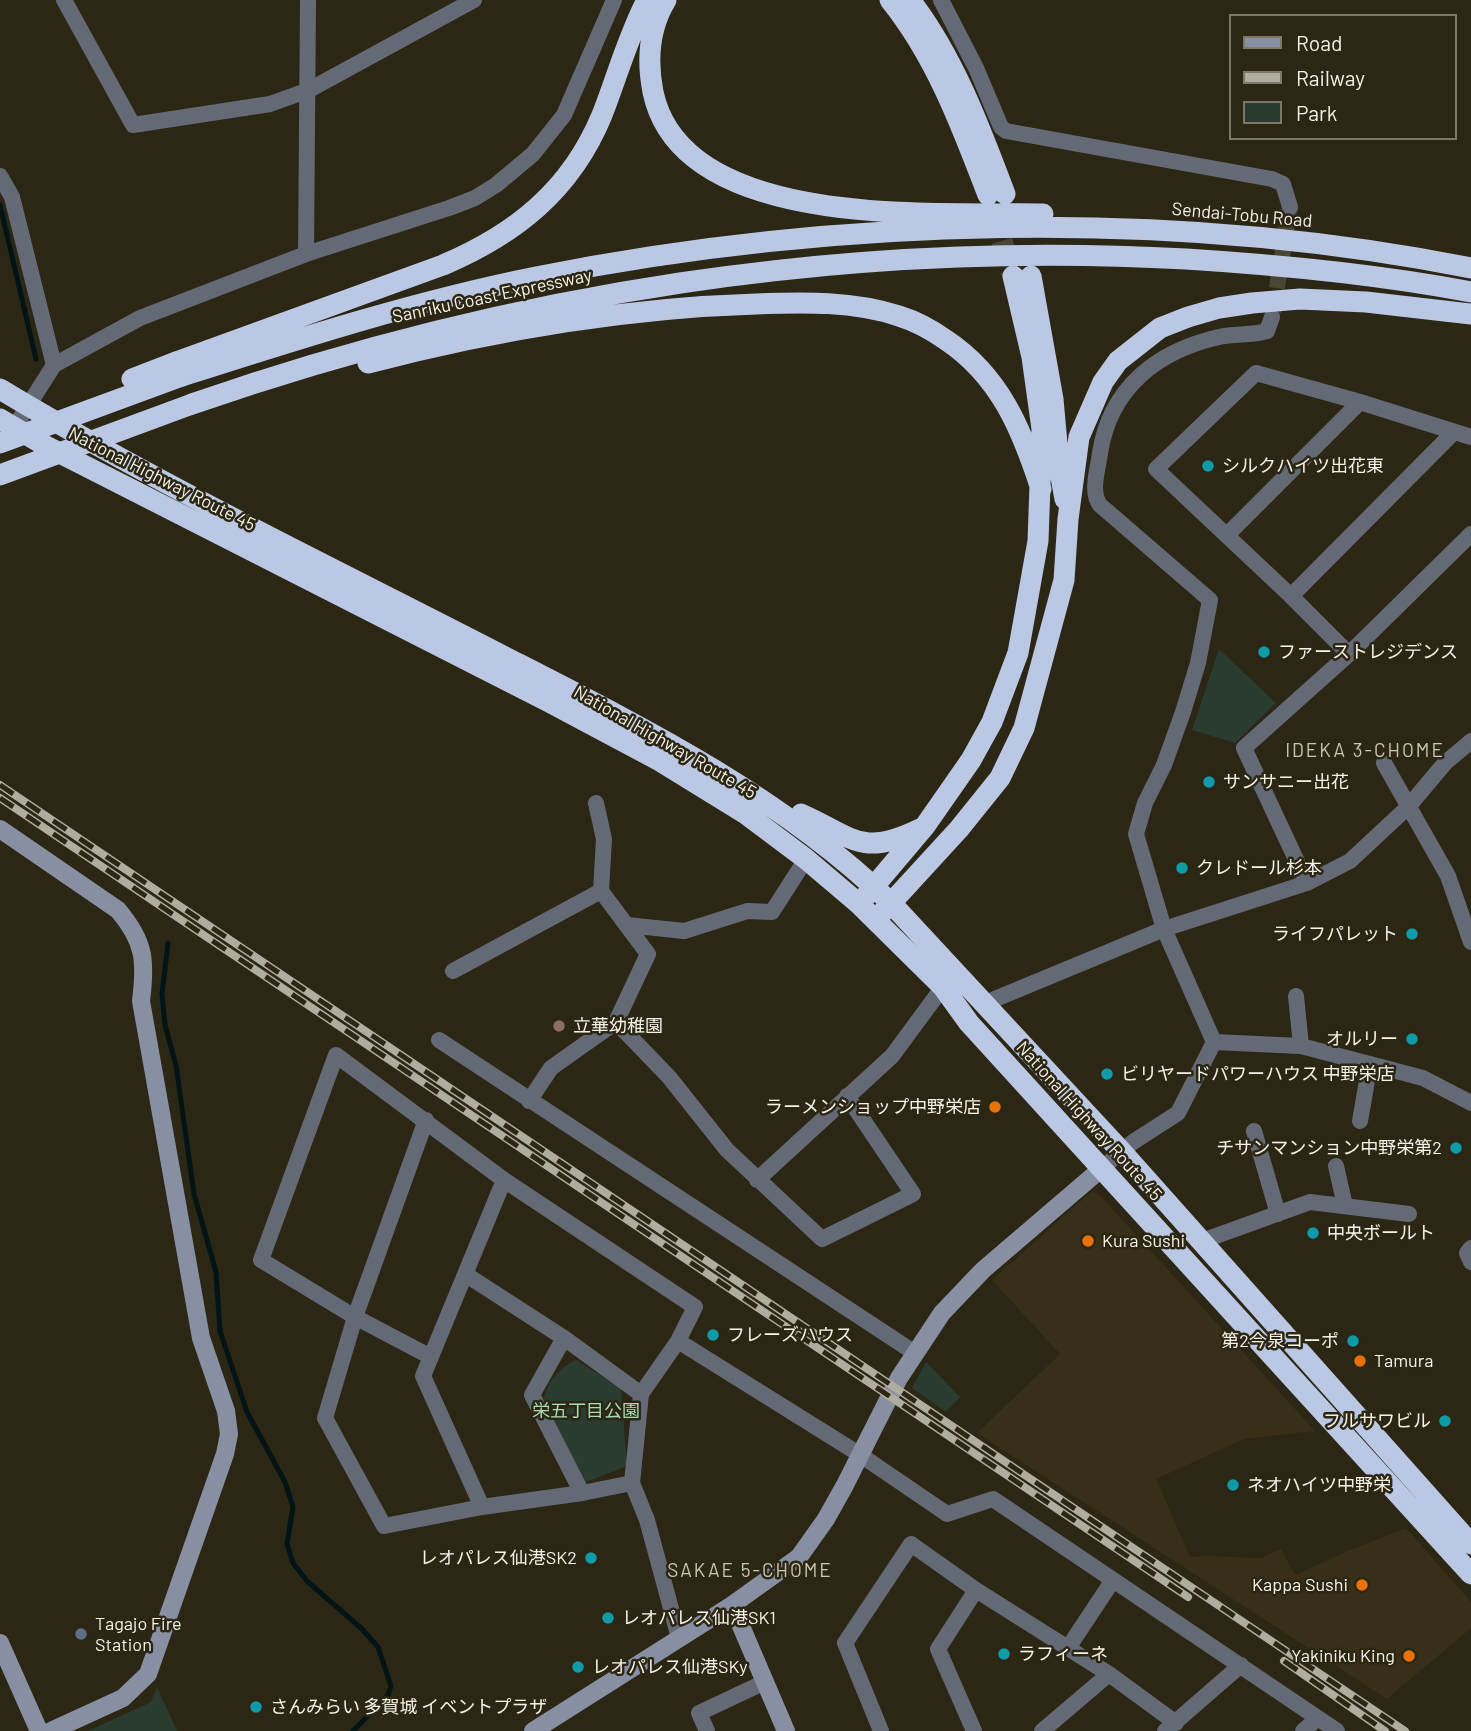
<!DOCTYPE html>
<meta charset="utf-8">
<style>
body{margin:0}
#map{position:relative;width:1471px;height:1731px;overflow:hidden;background:#2c2614;font-family:Barlow,sans-serif}
canvas{display:block}
.legend{position:absolute;left:1229px;top:14px;width:228px;height:126px;box-sizing:border-box;background:#2c2614;border:2px solid #7c7868;margin:0;padding:9px 12px;list-style:none;font-size:21px;color:#f5f2e7}
.legend li{display:flex;align-items:center;gap:14px;height:35px}
.legend b{width:35px;border:2px solid #7c7868}
</style>
<div id="map">
<canvas width="1471" height="1731"></canvas>
<ul class="legend">
<li><b style="height:9px;background:#8790a2"></b>Road</li>
<li><b style="height:9px;background:#b0ac9e"></b>Railway</li>
<li><b style="height:19px;background:#2a3b2f"></b>Park</li>
</ul>
</div>
<script>
const g = document.querySelector('canvas').getContext('2d');
g.lineJoin = 'round';
function paint(path, color) {
  g.fillStyle = color;
  g.fill(path, 'evenodd');
}
function stroke(path, color, width, dash) {
  g.strokeStyle = color;
  g.lineWidth = width;
  g.lineCap = dash ? 'butt' : 'round';
  g.setLineDash(dash || []);
  g.stroke(path);
}
function drawText(font, color, halo, rows, align = 'center') {
  g.font = font + ' Barlow,"Noto Sans JP",sans-serif';
  g.lineWidth = 5;
  g.setLineDash([]);
  g.textBaseline = 'middle';
  g.strokeStyle = halo;
  g.fillStyle = color;
  for (const [text, x, y, turn = 0] of rows) {
    g.save();
    g.translate(x, y);
    g.rotate((+turn || 0) * Math.PI / 180);
    g.textAlign = isNaN(turn) ? turn : align;
    if (halo) g.strokeText(text, 0, 0);
    g.fillText(text, 0, 0);
    g.restore();
  }
}
const built = new Path2D(`
 M1091,1192L1098,1193L1315,1431L1244,1439L1156,1479L1190,1557L1206,1556L1261,1558L1281,1549L1295,1575L1352,1549L1406,1528L1471,1602V1628L1387,1699L977,1433L1060,1354L992,1280Z`);
const green = new Path2D(`
 M1219,649L1276,703L1235,743L1192,730Z
 M576,1360L621,1388L627,1466L586,1482L574,1471L543,1405C544,1386 559,1367 576,1360Z
 M926,1362L960,1397L946,1412L912,1388Z
 M157,1687L177,1731H88L151,1702Z`);
const stream = new Path2D(`
 M0,205L36,359
 M168,943L162,994L165,1025L176,1065L194,1194L216,1272L220,1331L247,1412L285,1482L293,1507L287,1544L293,1563L307,1581L362,1629L378,1647L391,1686L388,1695L353,1731`);
const streetTunnel = new Path2D(`
 M1273,312L1290,207`);
const highwayTunnel = new Path2D(`
 M993,211L1012,274`);
const street = new Path2D(`
 M64,0L133,125L270,104L309,90L474,0
 M941,0L976,68L1001,127L1006,131L1272,179L1283,184L1290,207
 M0,176L12,197L54,365
 M306,254L308,0
 M14,428L54,365L140,318L306,254L449,208L475,198L496,185L533,154L564,115L614,0
 M1227,535L1360,402
 M1291,596L1454,432
 M1349,654L1291,596L1156,469L1256,373L1360,402L1471,437
 M1384,763L1448,876L1471,942
 M596,803L604,839L601,891
 M1307,883L1244,748L1349,654L1471,534
 M627,925L684,931L747,911L772,912L806,859
 M453,971L601,891L648,954L616,1022L551,1068L529,1101
 M1296,996L1301,1046
 M983,1004L1164,929L1307,883L1350,861L1408,807L1445,763L1471,741
 M616,1022L669,1077L727,1150L822,1239L913,1194L847,1096
 M439,1040L915,1353
 M1214,1042L1164,929L1136,834L1145,803L1164,765L1183,712L1198,663L1210,600L1100,505C1090,491 1098,470 1100,453C1110,388 1157,351 1219,337C1235,333 1251,336 1267,331L1272,317
 M1214,1042L1301,1046L1423,1078L1471,1103
 M426,1120L355,1317L325,1418L384,1526L482,1507L423,1376L504,1180
 M1360,1121L1370,1064
 M1254,1131L1278,1214
 M1336,1166L1345,1206
 M1101,1169L1133,1142L1178,1113L1214,1042
 M757,1180L892,1056L943,987
 M1202,1241L1310,1202L1409,1214
 M1471,1248L1467,1253L1471,1262
 M465,1274L564,1338L641,1394
 M564,1338L532,1395L582,1493
 M678,1341L859,1454L947,1514L993,1499L1337,1731
 M431,1357L355,1317L261,1260L336,1055L504,1180L695,1307L678,1341L641,1394L632,1483L647,1520L679,1638
 M482,1507L582,1493L632,1483
 M1068,1648L1113,1580
 M707,1731L699,1713L765,1682
 M881,1731L845,1643L911,1544L976,1590L1109,1674L1176,1723
 M974,1731L938,1649L976,1590
 M1042,1731L1109,1674
 M1165,1731L1241,1665
 M1303,1731L1318,1718`);
const secondary = new Path2D(`
 M0,829L118,910C145,942 146,961 141,1001L201,1338L226,1411L229,1434L225,1454L148,1674L123,1698L51,1731
 M732,1605L786,1731
 M0,1643L39,1731
 M533,1731L732,1605L799,1557L826,1519L845,1485L899,1378L942,1313L983,1270L1101,1169`);
const highway = new Path2D(`
 M666,0C649,28 647,61 653,92C682,231 936,212 1043,214
 M890,0C936,57 962,127 988,195
 M910,0C954,57 980,128 1005,194
 M1031,276L1053,399L1059,466L1065,499
 M176,362L443,265C516,234 571,190 602,115C617,77 628,36 647,0
 M368,363C495,330 625,308 756,304C803,302 854,301 899,316C915,321 932,330 946,340C1000,376 1022,430 1041,489
 M182,376C298,339 416,301 536,277C837,217 1169,208 1471,268
 M0,389C164,488 339,571 509,659C644,728 782,797 891,903L1122,1152L1471,1544
 M192,404C512,293 847,240 1186,259C1282,265 1377,274 1471,292
 M0,419L46,446L549,702L660,761L746,814L806,859L859,904L943,987L969,1023L1471,1574
 M801,814C853,837 861,858 920,829
 M865,897L925,826L971,760L992,722L1018,653L1038,541L1042,429L1032,357L1013,276
 M881,914L959,829L1000,778L1024,728L1064,580L1068,519L1079,437L1103,382L1118,361L1160,328L1188,317L1219,308L1252,303L1300,299L1366,302L1471,314`);
const rail = new Path2D(`
 M0,785L1405,1731
 M0,798L1188,1597
 M1284,1661L1385,1731`);
const highwayBridge = new Path2D(`
 M132,379L176,362
 M0,443L182,376
 M0,475L192,404`);
const markers = [
 [1208,466,7,"#0f9aa8"],
 [1264,652,7,"#0f9aa8"],
 [1209,782,7,"#0f9aa8"],
 [1182,868,7,"#0f9aa8"],
 [1412,934,7,"#0f9aa8"],
 [559,1026,7,"#8d6e63"],
 [1412,1039,7,"#0f9aa8"],
 [1107,1074,7,"#0f9aa8"],
 [995,1107,7,"#e8710a"],
 [1456,1148,7,"#0f9aa8"],
 [1313,1233,7,"#0f9aa8"],
 [1088,1241,7,"#e8710a"],
 [713,1335,7,"#0f9aa8"],
 [1353,1341,7,"#0f9aa8"],
 [1360,1361,7,"#e8710a"],
 [1445,1421,7,"#0f9aa8"],
 [1233,1485,7,"#0f9aa8"],
 [591,1558,7,"#0f9aa8"],
 [1362,1585,7,"#e8710a"],
 [608,1618,7,"#0f9aa8"],
 [81,1634,7,"#5c6f8a"],
 [1004,1654,7,"#0f9aa8"],
 [1409,1656,7,"#e8710a"],
 [578,1667,7,"#0f9aa8"],
 [256,1707,7,"#0f9aa8"]
];
const streetNames = [
 ["Sendai-Tobu Road",1242,215,5],
 ["Sanriku Coast Expressway",492,296,-12],
 ["National Highway Route 45",162,479,27],
 ["National Highway Route 45",665,742,30],
 ["National Highway Route 45",1089,1121,48]
];
const poiNames = [
 ["シルクハイツ出花東",1222,466],
 ["ファーストレジデンス",1278,652],
 ["サンサニー出花",1223,782],
 ["クレドール杉本",1196,868],
 ["ライフパレット",1398,934,"right"],
 ["立華幼稚園",573,1026],
 ["オルリー",1398,1039,"right"],
 ["ビリヤードパワーハウス 中野栄店",1121,1074],
 ["ラーメンショップ中野栄店",981,1107,"right"],
 ["チサンマンション中野栄第2",1442,1148,"right"],
 ["中央ボールト",1327,1233],
 ["Kura Sushi",1102,1241],
 ["フレーズハウス",727,1335],
 ["第2今泉コーポ",1339,1341,"right"],
 ["Tamura",1374,1361],
 ["フルサワビル",1431,1421,"right"],
 ["ネオハイツ中野栄",1247,1485],
 ["レオパレス仙港SK2",577,1558,"right"],
 ["Kappa Sushi",1348,1585,"right"],
 ["レオパレス仙港SK1",622,1618],
 ["Tagajo Fire",95,1624],
 ["Station",95,1645],
 ["ラフィーネ",1018,1654],
 ["Yakiniku King",1395,1656,"right"],
 ["レオパレス仙港SKy",592,1667],
 ["さんみらい 多賀城 イベントプラザ",270,1707]
];
const parkNames = [
 ["栄五丁目公園",586,1411]
];
const neighbourhoodNames = [
 ["IDEKA 3-CHOME",1365,751],
 ["SAKAE 5-CHOME",750,1571]
];
paint(built, '#372f17');
paint(green, '#2a3b2f');
stroke(stream, '#001416', 5);
stroke(streetTunnel, '#4a4534', 16, [16, 8]);
stroke(highwayTunnel, '#4a4534', 21, [21, 10]);
stroke(street, '#646a75', 16);
stroke(secondary, '#8790a2', 18);
stroke(highway, '#bac8e4', 21);
stroke(rail, '#b0ac9e', 8);
stroke(rail, '#2c2614', 5, [16]);
stroke(highwayBridge, '#bac8e4', 21);
for (const [x, y, r, color] of markers) {
  const dot = new Path2D();
  dot.arc(x, y, r, 0, 2 * Math.PI);
  g.fillStyle = color;
  g.fill(dot);
  stroke(dot, '#2c2614', 2.5);
}
drawText('18px', '#f5f2e7', '#2c2614', streetNames);
drawText('18px', '#f5f2e7', '#2c2614', poiNames, 'left');
drawText('18px', '#a7dab6', '#2c2614', parkNames);
g.letterSpacing = '2px';
drawText('19px', '#ccc5af', '#2c2614', neighbourhoodNames);
g.letterSpacing = '0px';
</script>
